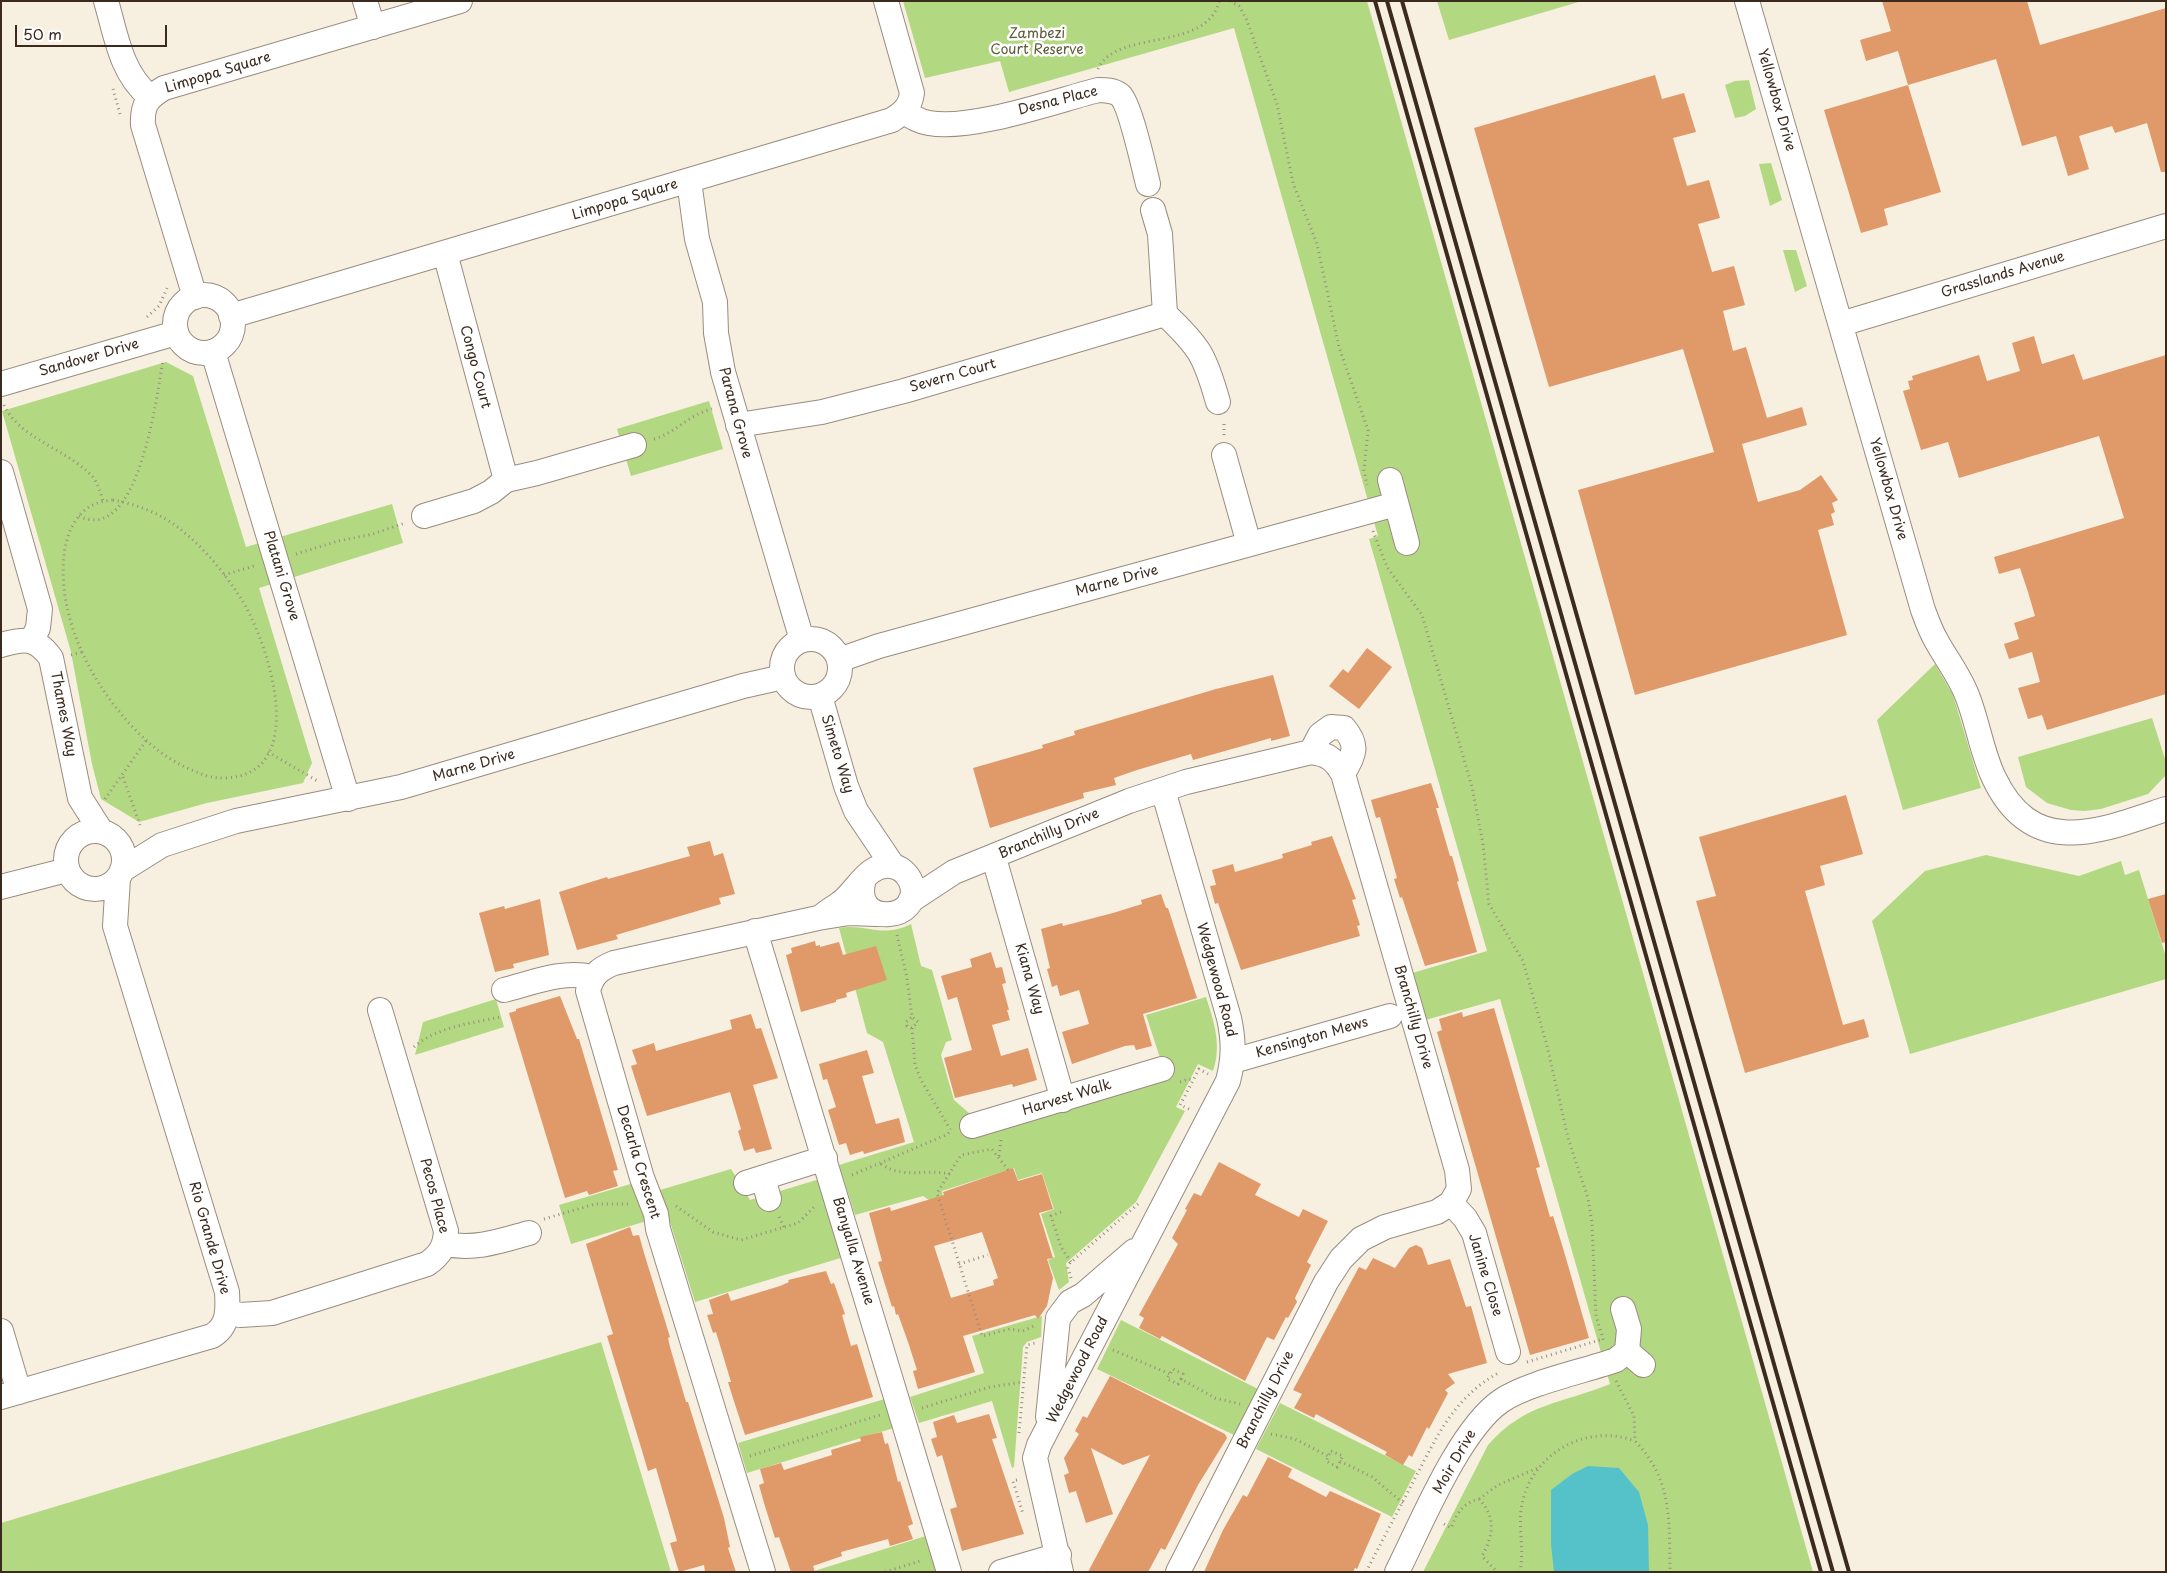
<!DOCTYPE html>
<style>
body{margin:0}
#map{position:relative;width:2167px;height:1573px;overflow:hidden;background:#f7efe0;font-family:"Playpen Sans",sans-serif}
canvas{display:block}
.frame{position:absolute;inset:0;border:2px solid #3b2a1e;pointer-events:none}
.scale{position:absolute;left:15px;top:25px;width:152px;height:22px;box-sizing:border-box;border:2px solid #3b2a1e;border-top:0;padding-left:6px;font-size:15px;line-height:18px;white-space:nowrap;color:#3b2a1e;-webkit-text-stroke:4px #fff;paint-order:stroke}
</style>
<div id="map">
<canvas width="2167" height="1573"></canvas>
<div class="frame"></div>
<div class="scale">50 m</div>
</div>
<script>
const g = document.querySelector('canvas').getContext('2d');
g.lineJoin = 'round';
function paint(path, color) {
  g.fillStyle = color;
  g.fill(path, 'evenodd');
}
function stroke(path, color, width, dash) {
  g.strokeStyle = color;
  g.lineWidth = width;
  g.lineCap = dash ? 'butt' : 'round';
  g.setLineDash(dash || []);
  g.stroke(path);
}
function drawText(font, color, halo, rows, align = 'center') {
  g.font = font + ' "Playpen Sans",sans-serif';
  g.lineWidth = 5;
  g.setLineDash([]);
  g.textBaseline = 'middle';
  g.strokeStyle = halo;
  g.fillStyle = color;
  for (const [text, x, y, turn = 0] of rows) {
    g.save();
    g.translate(x, y);
    g.rotate((+turn || 0) * Math.PI / 180);
    g.textAlign = isNaN(turn) ? turn : align;
    if (halo) g.strokeText(text, 0, 0);
    g.fillText(text, 0, 0);
    g.restore();
  }
}
const green = new Path2D(`
 M903,1H1367L1813,1572H1423L1488,1445C1526,1402 1562,1404 1610,1384L1500,999L1422,1021L1409,974L1487,951L1369,539L1378,536L1234,28L1009,92L1000,61L925,78Z
 M1437,1H1582L1449,40Z
 M1749,80L1756,109L1745,116L1735,118L1725,85L1735,81Z
 M1771,163L1782,200L1770,206L1759,164Z
 M1783,250H1796L1807,286L1795,292Z
 M166,362L193,376L246,547L392,504L403,543L259,588L312,763L303,783L207,803L139,822L101,799L92,764L71,652L2,411Z
 M709,401L723,449L631,476L617,429Z
 M1935,664L1953,695L1981,788L1903,810L1877,720Z
 M2152,718L2166,762V775L2148,794L2101,809L2084,811L2071,810L2047,803L2026,787L2018,757Z
 M1986,855L2079,876L2121,861L2125,875L2139,870L2166,957V979L1910,1054L1872,921L1925,871Z
 M911,924L921,966L932,970L952,1040L946,1042L941,1055L954,1100L969,1113L975,1136L1166,1076L1146,1015L1206,997C1214,1022 1222,1045 1213,1071L1198,1064L1176,1107L1185,1111L1136,1202L1066,1263L1069,1282L1059,1290L1048,1260L1055,1257L1041,1214L1054,1209L1042,1173L1018,1180L1014,1168L942,1191L943,1197L932,1202L923,1196L855,1215L839,1165L914,1142L883,1042L867,1033L839,928C867,923 881,939 911,924Z
 M496,999L504,1027L415,1055L423,1022Z
 M731,1169L750,1200L820,1179L844,1257L695,1302L660,1190Z
 M634,1183L650,1220L571,1244L559,1205Z
 M1042,1316L1041,1337L1027,1342L1023,1347L1014,1467L1012,1468L992,1401L919,1423L910,1397L984,1373L972,1336Z
 M1121,1320L1260,1390L1236,1436L1097,1369Z
 M601,1342L671,1572H1V1523Z
 M888,1398L897,1427L747,1473L738,1443Z
 M1280,1403L1416,1471L1392,1517L1256,1449Z
 M929,1535L936,1567L935,1572H811Z`);
const water = new Path2D(`
 M1588,1466L1619,1468L1639,1492L1648,1525L1649,1572H1554L1551,1544V1490L1572,1474Z`);
const building = new Path2D(`
 M1882,1H2027L2040,45L2166,8V172H2161L2147,123L2115,133L2112,126L2079,136L2089,169L2068,176L2056,136L2022,146L1996,59L1908,85L1898,51L1866,61L1860,40L1891,31Z
 M1655,75L1662,99L1684,93L1696,132L1673,138L1687,186L1709,180L1720,218L1698,224L1712,272L1734,266L1745,305L1723,311L1733,351L1746,347L1767,418L1802,407L1807,425L1742,444L1758,502L1800,490L1821,475L1838,500L1832,503L1835,512L1831,514L1834,525L1818,530L1847,635L1635,695L1578,490L1714,452L1683,349L1549,387L1474,128Z
 M1908,85L1941,192L1884,209L1888,225L1861,233L1824,110Z
 M2034,336L2042,364L2074,354L2083,380L2166,355V694L2047,730L2042,715L2028,719L2018,688L2040,682L2032,652L2009,659L2004,644L2019,639L2014,623L2035,616L2028,592L2020,568L1999,574L1994,557L2124,518L2099,436L1959,478L1948,442L1921,450L1903,391L1910,389L1908,381L1913,380L1912,376L1979,355L1987,381L2020,371L2012,343Z
 M1367,648L1392,667L1359,709L1329,686L1343,669L1348,673Z
 M1273,675L1290,736L1271,741V738L1193,760L1191,754L1137,770L1114,778L1116,785L1083,793L1084,798L990,828L973,768L1043,748L1042,745L1075,735L1074,731L1216,689Z
 M1431,783L1439,808H1436L1450,856H1452L1459,881L1457,882L1477,952L1425,966L1402,897L1400,898L1394,879L1397,878L1380,817L1376,818L1371,800Z
 M1846,795L1863,854L1820,866L1825,885L1805,891L1843,1025L1864,1019L1869,1037L1745,1073L1696,901L1716,896L1699,837Z
 M1332,836L1356,899L1352,900L1360,925L1357,926L1360,936L1241,970L1218,903L1215,904L1210,886L1216,885L1212,870L1233,864L1235,872L1283,858L1282,854L1312,845L1311,842Z
 M710,841L714,856L723,853L735,894L719,898L721,904L616,935L618,939L577,950L559,892L607,877L608,879L690,856L687,847Z
 M1161,894L1166,908H1168L1197,998L1143,1014L1152,1046L1136,1050L1134,1045L1125,1046L1072,1064L1062,1032L1089,1024L1079,990L1060,996L1057,985L1052,987L1047,969L1050,968L1041,929L1062,923L1063,926L1113,913L1142,904L1141,900Z
 M2166,894V942L2162,943L2148,899Z
 M540,899L549,955L513,964L514,968L495,972L479,913L504,906L505,909Z
 M815,941L816,946L820,945V947L839,942L843,955L876,946L887,980L846,993L847,997L836,1000V1002L801,1012L786,955L792,953L791,948Z
 M991,952L996,968L1002,967L1006,983L1002,984L1009,1010H1007L1010,1020L992,1025L1001,1056L1028,1048L1037,1080L1013,1087L1012,1084L955,1098L944,1058L972,1050L957,997L948,1000L941,976L972,967L970,959Z
 M560,996L577,1039H579L618,1170L613,1171L618,1186L589,1195L587,1191L565,1198L509,1013L516,1011V1009Z
 M1494,1008L1540,1167L1536,1168L1550,1217L1553,1216L1563,1248L1589,1338L1530,1355L1437,1032L1442,1030L1439,1019L1462,1012L1463,1017Z
 M751,1014L756,1029L761,1028L778,1078L753,1085L772,1149L756,1153L754,1148L744,1151L738,1131L741,1129L730,1092L647,1116L631,1066L637,1064L632,1050L654,1043L656,1051L701,1038L732,1029L730,1020Z
 M867,1050L874,1073L862,1076L876,1124L899,1118L905,1142L864,1154L863,1151L850,1155L846,1143L839,1145L828,1110L836,1107L827,1079L823,1080L819,1064Z
 M1219,1162L1261,1184L1255,1195L1299,1217L1303,1209L1328,1221L1307,1262L1311,1265L1295,1298L1297,1302L1288,1318L1286,1317L1274,1340L1267,1337L1245,1381L1162,1336L1160,1339L1139,1328L1144,1318L1139,1315L1178,1244L1172,1238L1187,1210L1185,1209L1194,1193L1201,1196Z
 M1013,1168L1018,1181L1042,1174L1053,1209L1039,1213L1053,1258L1047,1259L1053,1278L1047,1306L1038,1319L1035,1315L963,1336L975,1372L918,1389L913,1371L917,1370L908,1342L898,1314L896,1315L894,1306L892,1307L878,1262L882,1261L869,1213L890,1207L891,1211L944,1195L943,1192ZM982,1232L998,1278L993,1280L994,1285L951,1298L934,1246Z
 M630,1227L633,1236L639,1235L644,1253L670,1337L668,1338L670,1347L686,1402H688L724,1518L730,1547L728,1548L736,1572H705L704,1565L679,1572L670,1543L677,1541L656,1468L648,1471L640,1444L607,1336L613,1334L586,1244Z
 M1416,1245L1422,1248L1428,1265L1450,1259L1466,1307L1471,1306L1487,1363L1448,1374L1455,1383L1445,1390L1448,1393L1429,1429L1427,1427L1412,1457L1409,1455L1403,1465L1385,1455L1387,1452L1316,1414L1314,1418L1294,1408L1302,1394L1293,1390L1359,1267L1366,1270L1373,1258L1395,1268L1409,1248Z
 M826,1271L831,1284L834,1283L845,1314L842,1315L851,1346L857,1344L873,1397L745,1435L732,1395L728,1382H731L716,1332L713,1333L707,1315L713,1314L709,1300L728,1293L731,1301L780,1286L789,1282L788,1280Z
 M1110,1376L1225,1434L1227,1438L1198,1485L1165,1550L1161,1548L1148,1572H1088L1150,1455L1123,1465L1091,1448L1113,1514L1086,1523L1076,1491L1069,1493L1064,1475L1069,1473L1064,1458L1079,1434L1075,1431L1083,1416L1087,1418Z
 M989,1414L997,1438L992,1439L1024,1534L962,1551L950,1509L957,1507L942,1455L937,1457L931,1439L937,1437L933,1422L954,1415L957,1423Z
 M882,1432L885,1444L888,1443L898,1482L900,1481L913,1524L908,1526L913,1539L890,1546L888,1539L841,1552L842,1556L813,1566L815,1572H791L779,1537L775,1538L764,1503L759,1485L764,1483L760,1469L781,1463L784,1470L832,1455L831,1450L861,1441L860,1437Z
 M1268,1457L1292,1469L1288,1477L1326,1497L1330,1491L1381,1514L1357,1569L1355,1568L1353,1572H1204L1223,1530L1243,1495L1247,1497Z`);
const path = new Path2D(`
 M1230,1L1239,6L1246,18L1277,104L1293,183L1317,244L1339,347L1368,430L1364,470L1367,485
 M1098,69C1116,28 1207,53 1219,1
 M113,89L120,114
 M147,317L159,306L168,286
 M4,405C17,436 66,450 89,473C97,480 100,491 103,501
 M1224,435V422
 M654,439C676,433 689,414 712,409
 M113,500C136,504 162,514 180,529C203,547 224,572 240,597C269,642 312,776 224,778C211,779 199,773 187,768C153,752 125,722 104,691C88,668 74,638 68,611C58,571 59,503 113,500Z
 M79,516C139,546 157,394 163,360
 M1373,531L1387,567L1422,615L1472,787L1483,844L1489,904L1523,961L1547,1046L1568,1138L1588,1198L1592,1223L1596,1316L1604,1342
 M296,554L338,541L373,534L405,523
 M224,575L257,565
 M71,655L82,652
 M268,752L319,782
 M123,777L140,825
 M105,799L146,741
 M897,935L907,978L912,1017L918,1022L912,1028L907,1026L906,1022L912,1017
 M912,1028L915,1065L921,1080L950,1129
 M414,1047C436,1027 472,1023 501,1017
 M1180,1082L1188,1079L1193,1080
 M1189,1109L1180,1105L1199,1069L1208,1074
 M999,1156L1001,1140
 M881,1164C905,1180 924,1168 950,1174
 M1008,1170L992,1149L961,1155L937,1193L982,1336L1010,1329L1023,1331L1036,1325
 M852,1175L948,1134L951,1129
 M676,1206L713,1232L741,1240L798,1223L815,1206
 M1061,1212L1051,1216L1061,1247L1071,1262
 M779,1217L784,1227
 M544,1219L595,1204H630
 M959,1264L988,1255
 M1071,1278L1068,1268L1070,1263L1138,1204
 M1113,1350L1170,1374
 M1527,1362L1603,1339
 M1181,1379L1178,1384L1167,1379L1173,1369L1183,1374L1181,1379L1215,1398L1240,1404
 M1616,1381L1634,1416L1635,1441C1673,1480 1669,1521 1670,1572
 M922,1408L990,1387L1023,1382
 M1019,1433L1027,1345L1035,1343
 M1271,1434L1295,1439L1328,1456
 M1331,1451L1343,1456L1337,1467L1326,1461Z
 M750,1456L880,1415
 M1340,1461L1372,1477L1403,1503
 M1017,1480L1013,1481L1023,1514
 M1479,1499L1498,1485L1540,1467
 M1444,1524L1451,1528C1457,1513 1463,1503 1479,1499C1496,1517 1494,1535 1482,1556L1497,1572
 M885,1572L923,1560
 M1366,1572C1382,1541 1398,1511 1414,1480C1438,1435 1453,1398 1500,1372
 M1520,1572C1524,1552 1519,1531 1521,1510C1528,1456 1584,1422 1635,1441`);
const minor = new Path2D(`
 M106,1C116,35 121,73 149,96
 M365,1L373,27
 M1747,1L1923,610C1927,621 1931,632 1937,642C1947,660 1961,678 1968,698C1978,724 1982,753 1994,778C2033,860 2100,831 2166,809
 M904,112C912,117 920,122 929,123C971,131 1055,101 1098,90C1106,90 1113,90 1120,95C1130,104 1144,168 1148,184
 M689,181L697,239L715,302L716,333L723,372L802,640
 M1153,210L1160,234L1165,314C1200,347 1205,356 1218,402
 M445,253L506,480
 M175 324a29 29 0 1 1 58 0a29 29 0 1 1-58 0Z
 M195,297L143,125C142,105 147,98 164,88L460,1
 M231,316L892,120C904,112 910,107 912,93L886,1
 M1841,324L2166,226
 M213,352L348,799
 M1,384L176,333
 M738,425L822,412L904,391L1165,314
 M1224,455L1249,544
 M1,472L40,609L38,628L32,640
 M1390,480L1407,543
 M424,516L474,501L491,492L506,480L537,473L634,445
 M782 668a29 29 0 1 1 58 0a29 29 0 1 1-58 0Z
 M1,645C25,638 36,637 51,658L80,798L101,831
 M839,660L879,646L1396,504
 M820,696L846,786L856,811L893,866
 M1311,752L1320,735L1331,727L1344,728C1360,747 1353,755 1343,774
 M66 860a29 29 0 1 1 58 0a29 29 0 1 1-58 0Z
 M994,858L1063,1100
 M122,870L162,845L236,821L401,787L743,686L783,677
 M1,887L67,870
 M910,901L954,872L1129,801L1186,782L1311,752C1328,754 1335,760 1343,774L1457,1170L1459,1189L1451,1203L1437,1212L1385,1227L1361,1239L1341,1259L1326,1282L1178,1572
 M822,916C829,910 837,906 844,900C858,888 869,863 891,866C900,867 907,873 911,882C926,922 849,929 864,879
 M755,931L949,1572
 M504,990C532,983 562,970 592,977
 M1233,1061L1390,1016
 M972,1126L1162,1069
 M763,1178L769,1199
 M746,1183L825,1158
 M1451,1203L1465,1218L1474,1233L1508,1352
 M446,1244C476,1250 500,1241 529,1233
 M228,1312L240,1315L272,1313L427,1264C440,1255 445,1247 446,1231L380,1010
 M1,1331L19,1392
 M1627,1351L1643,1365
 M1,1397L212,1336C229,1326 228,1309 227,1292L115,926L118,878
 M1048,1417L1058,1318L1070,1302L1083,1295L1134,1251
 M763,1572L658,1229L656,1214L642,1178L588,991C592,975 599,969 614,963L818,918L849,913L877,914
 M1001,1572L1059,1555
 M1061,1572L1035,1458L1039,1445L1228,1081C1234,1058 1234,1041 1229,1018L1163,790
 M1397,1572C1421,1524 1459,1430 1501,1401C1527,1383 1585,1371 1616,1360L1627,1351L1629,1329L1623,1309`);
const rail = new Path2D(`
 M1375,1L1821,1572
 M1387,1L1833,1572
 M1402,1L1849,1572`);
const parkNames = [
 ["Zambezi",1037,34],
 ["Court Reserve",1037,50]
];
const streetNames = [
 ["Limpopa Square",218,73,-17],
 ["Yellowbox Drive",1776,100,74],
 ["Desna Place",1058,101,-14],
 ["Limpopa Square",625,200,-17],
 ["Grasslands Avenue",2003,275,-17],
 ["Sandover Drive",89,358,-16],
 ["Congo Court",475,367,75],
 ["Severn Court",953,376,-16],
 ["Parana Grove",735,413,75],
 ["Yellowbox Drive",1888,489,74],
 ["Platani Grove",281,576,73],
 ["Marne Drive",1117,581,-15],
 ["Thames Way",63,714,79],
 ["Simeto Way",837,754,73],
 ["Marne Drive",474,766,-16],
 ["Branchilly Drive",1049,834,-23],
 ["Kiana Way",1029,979,74],
 ["Wedgewood Road",1216,980,75],
 ["Branchilly Drive",1413,1017,74],
 ["Kensington Mews",1312,1038,-16],
 ["Harvest Walk",1067,1098,-17],
 ["Decarla Crescent",638,1162,73],
 ["Pecos Place",434,1196,75],
 ["Rio Grande Drive",209,1238,74],
 ["Banyalla Avenue",853,1251,73],
 ["Janine Close",1485,1275,73],
 ["Wedgewood Road",1078,1370,-63],
 ["Branchilly Drive",1266,1400,-63],
 ["Moir Drive",1455,1462,-60]
];
paint(green, '#b3d882');
paint(water, '#55c2ca');
paint(building, '#e09969');
stroke(minor, '#998c7f', 26);
stroke(path, '#998c7f', 3, [1, 4]);
stroke(minor, '#fff', 24);
stroke(rail, '#3b2a1e', 4);
drawText('14px', '#5f5e3c', '#fff', parkNames);
drawText('14px', '#3b2a1e', '#fff', streetNames);
</script>
